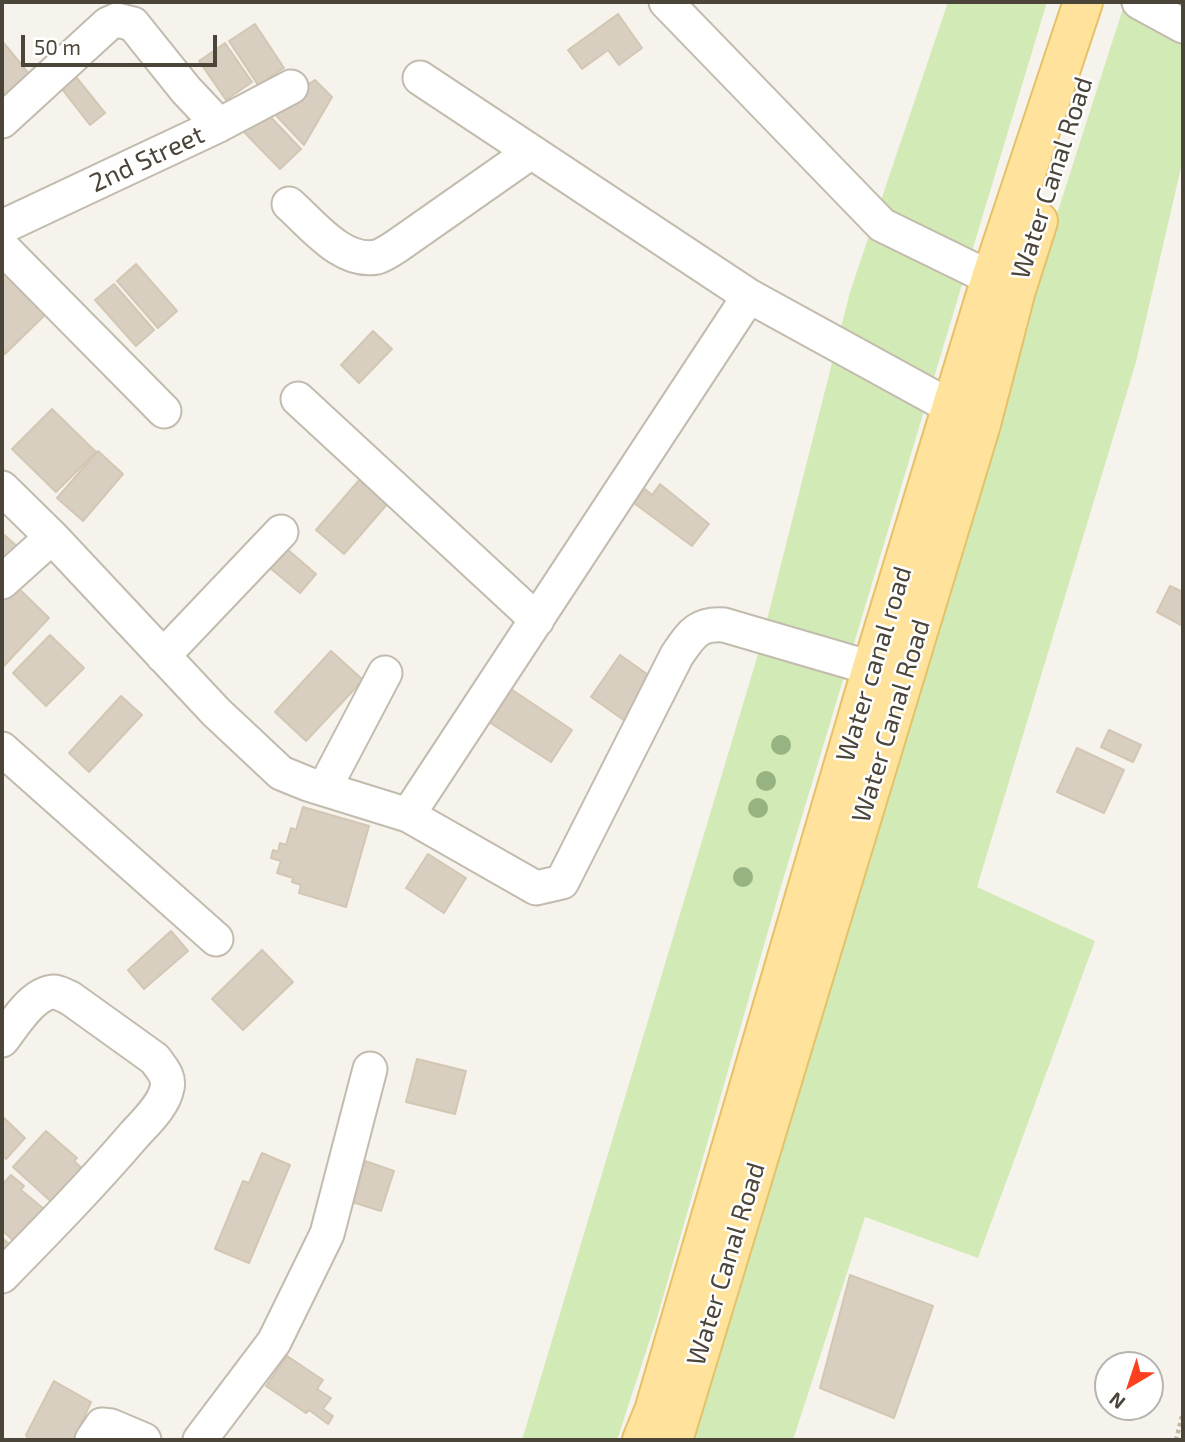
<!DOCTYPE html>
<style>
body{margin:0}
#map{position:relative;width:1185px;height:1442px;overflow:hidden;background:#f6f3ec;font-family:"Exo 2",sans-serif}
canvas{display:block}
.frame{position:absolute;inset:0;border:4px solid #4b4439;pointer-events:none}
.north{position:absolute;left:1094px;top:1351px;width:70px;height:70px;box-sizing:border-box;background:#fff;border:2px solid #b7b4b0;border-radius:50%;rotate:219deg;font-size:19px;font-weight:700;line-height:28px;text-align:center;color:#4b4439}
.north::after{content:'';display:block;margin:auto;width:24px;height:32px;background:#fc3f1d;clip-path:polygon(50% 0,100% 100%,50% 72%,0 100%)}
.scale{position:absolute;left:21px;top:35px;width:196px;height:32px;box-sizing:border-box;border:4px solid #4b4439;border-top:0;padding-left:9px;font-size:21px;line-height:24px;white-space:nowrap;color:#4b4439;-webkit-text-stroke:5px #fff;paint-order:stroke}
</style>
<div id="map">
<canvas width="1185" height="1442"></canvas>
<div class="frame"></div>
<div class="north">N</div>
<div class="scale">50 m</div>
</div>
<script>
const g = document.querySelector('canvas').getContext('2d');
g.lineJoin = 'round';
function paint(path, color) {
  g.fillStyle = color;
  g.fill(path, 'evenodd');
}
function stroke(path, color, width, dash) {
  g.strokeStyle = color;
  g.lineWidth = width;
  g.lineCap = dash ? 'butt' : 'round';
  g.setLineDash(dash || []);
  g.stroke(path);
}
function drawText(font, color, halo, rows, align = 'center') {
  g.font = font + ' "Exo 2",sans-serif';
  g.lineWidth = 5;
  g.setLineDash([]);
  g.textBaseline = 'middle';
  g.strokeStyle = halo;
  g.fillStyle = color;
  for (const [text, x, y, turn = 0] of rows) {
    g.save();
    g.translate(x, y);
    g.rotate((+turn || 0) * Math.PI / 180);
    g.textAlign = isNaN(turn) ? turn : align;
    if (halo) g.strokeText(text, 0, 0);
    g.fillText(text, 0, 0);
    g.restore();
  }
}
const green = new Path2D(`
 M948,2H1047L781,886L657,1318L617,1440H522L759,651L850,292Z
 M1125,2H1183V159L1136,362L977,887L1095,941L978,1258L865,1217L793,1440H691L1031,295Z`);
const building = new Path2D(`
 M618,14L642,48L619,65L608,50L582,69L568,50Z
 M255,24L284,68L258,85L229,41Z
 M2,41L30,75L2,99Z
 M225,43L252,82L226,100L199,61Z
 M68,67L105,113L90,125L54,79Z
 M315,80L332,97L304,145L270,109Z
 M263,109L301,149L280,169L242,130Z
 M2,254L53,307L5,354L2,351Z
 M136,264L177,311L158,328L117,281Z
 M114,284L154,330L136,346L95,300Z
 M373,331L392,349L359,383L341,365Z
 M52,409L96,452L56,492L12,449Z
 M98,451L123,474L83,521L57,498Z
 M361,478L389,502L344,554L316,530Z
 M660,484L709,524L692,546L634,503L645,489L652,495Z
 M2,533L19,548L2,568Z
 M280,543L316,574L300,593L263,562Z
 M14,584L49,618L2,668V597Z
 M1170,586L1183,592V626L1157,612Z
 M50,635L84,668L46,706L13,673Z
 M331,651L363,680L306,741L275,712Z
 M620,655L654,679L625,721L591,697Z
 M511,689L572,730L551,762L489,722Z
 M121,696L142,715L89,772L69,753Z
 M1109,730L1141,745L1133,762L1101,747Z
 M1077,748L1124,770L1104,813L1057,792Z
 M303,807L369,826L346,907L299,893L301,885L292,882L293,878L277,873L281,861L271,858L273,850L278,852L280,843L286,845L291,828L296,830Z
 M428,854L466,878L444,913L406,888Z
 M171,931L188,951L144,989L128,970Z
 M262,950L293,982L243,1030L212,999Z
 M417,1059L466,1071L455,1114L406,1102Z
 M2,1116L25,1138L6,1159L2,1155Z
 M46,1131L77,1158L74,1161L87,1173L56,1206L13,1167Z
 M262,1153L290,1165L249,1263L215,1249L243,1181L249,1183Z
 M365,1161L394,1171L381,1211L352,1202Z
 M11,1175L24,1186L21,1190L50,1214L18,1245L2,1230V1185Z
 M2,1238L13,1247L2,1260Z
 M850,1275L933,1306L894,1418L820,1388Z
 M287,1356L323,1380L317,1389L331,1398L323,1409L333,1416L328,1424L309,1410L306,1413L266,1386Z
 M54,1381L91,1402L74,1440H29L26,1435Z`);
const path = new Path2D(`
 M1176,1440L1183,1412`);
const minor = new Path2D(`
 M666,2L882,225L1013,289
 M1139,2L1183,26
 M420,78L749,296L973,419
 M2,121L108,24L117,20L133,24L186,90L219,125
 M289,204C312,224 342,264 377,257C383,255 391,250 397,246L531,152
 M2,227L219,125L291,87
 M2,247L164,411
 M298,399L537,620
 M2,488L52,537L216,712L281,773L308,784L408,815L536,888L562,882L677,655C691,635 697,623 724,625L895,675
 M2,582L52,537
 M163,656L281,532
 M2,749L216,939
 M324,789L385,673
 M408,815L749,296
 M2,1040C14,1025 32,993 54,992C59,992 65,996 70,998L155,1059C161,1068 170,1076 167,1088C164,1105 146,1122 134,1135C92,1184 47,1230 2,1276
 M92,1440L102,1425L111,1426L144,1440
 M200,1440L274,1342L327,1234L370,1069`);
const major = new Path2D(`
 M642,1440L654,1411L872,668L991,278L1083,2
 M673,1440L981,424L1016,290L1038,221`);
const trees = [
 [781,745],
 [766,781],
 [758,808],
 [743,877]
];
const streetNames = [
 ["2nd Street",147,159,-25],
 ["Water Canal Road",1052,178,-72],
 ["Water canal road",874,664,-73],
 ["Water Canal Road",891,721,-73],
 ["Water Canal Road",726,1264,-73]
];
paint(green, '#d2eab5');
paint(building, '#d8cfc1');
stroke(building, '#d3c7b4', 2);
stroke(minor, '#c2bbae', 37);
stroke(major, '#e6c16a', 42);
stroke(path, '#c4b79f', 4.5, [3.5, 3.5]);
stroke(minor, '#fff', 33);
stroke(major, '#ffe39c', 38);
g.fillStyle = '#97b381';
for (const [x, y] of trees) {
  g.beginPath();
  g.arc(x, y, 10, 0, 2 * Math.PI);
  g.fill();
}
drawText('26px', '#4b4439', '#fff', streetNames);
</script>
